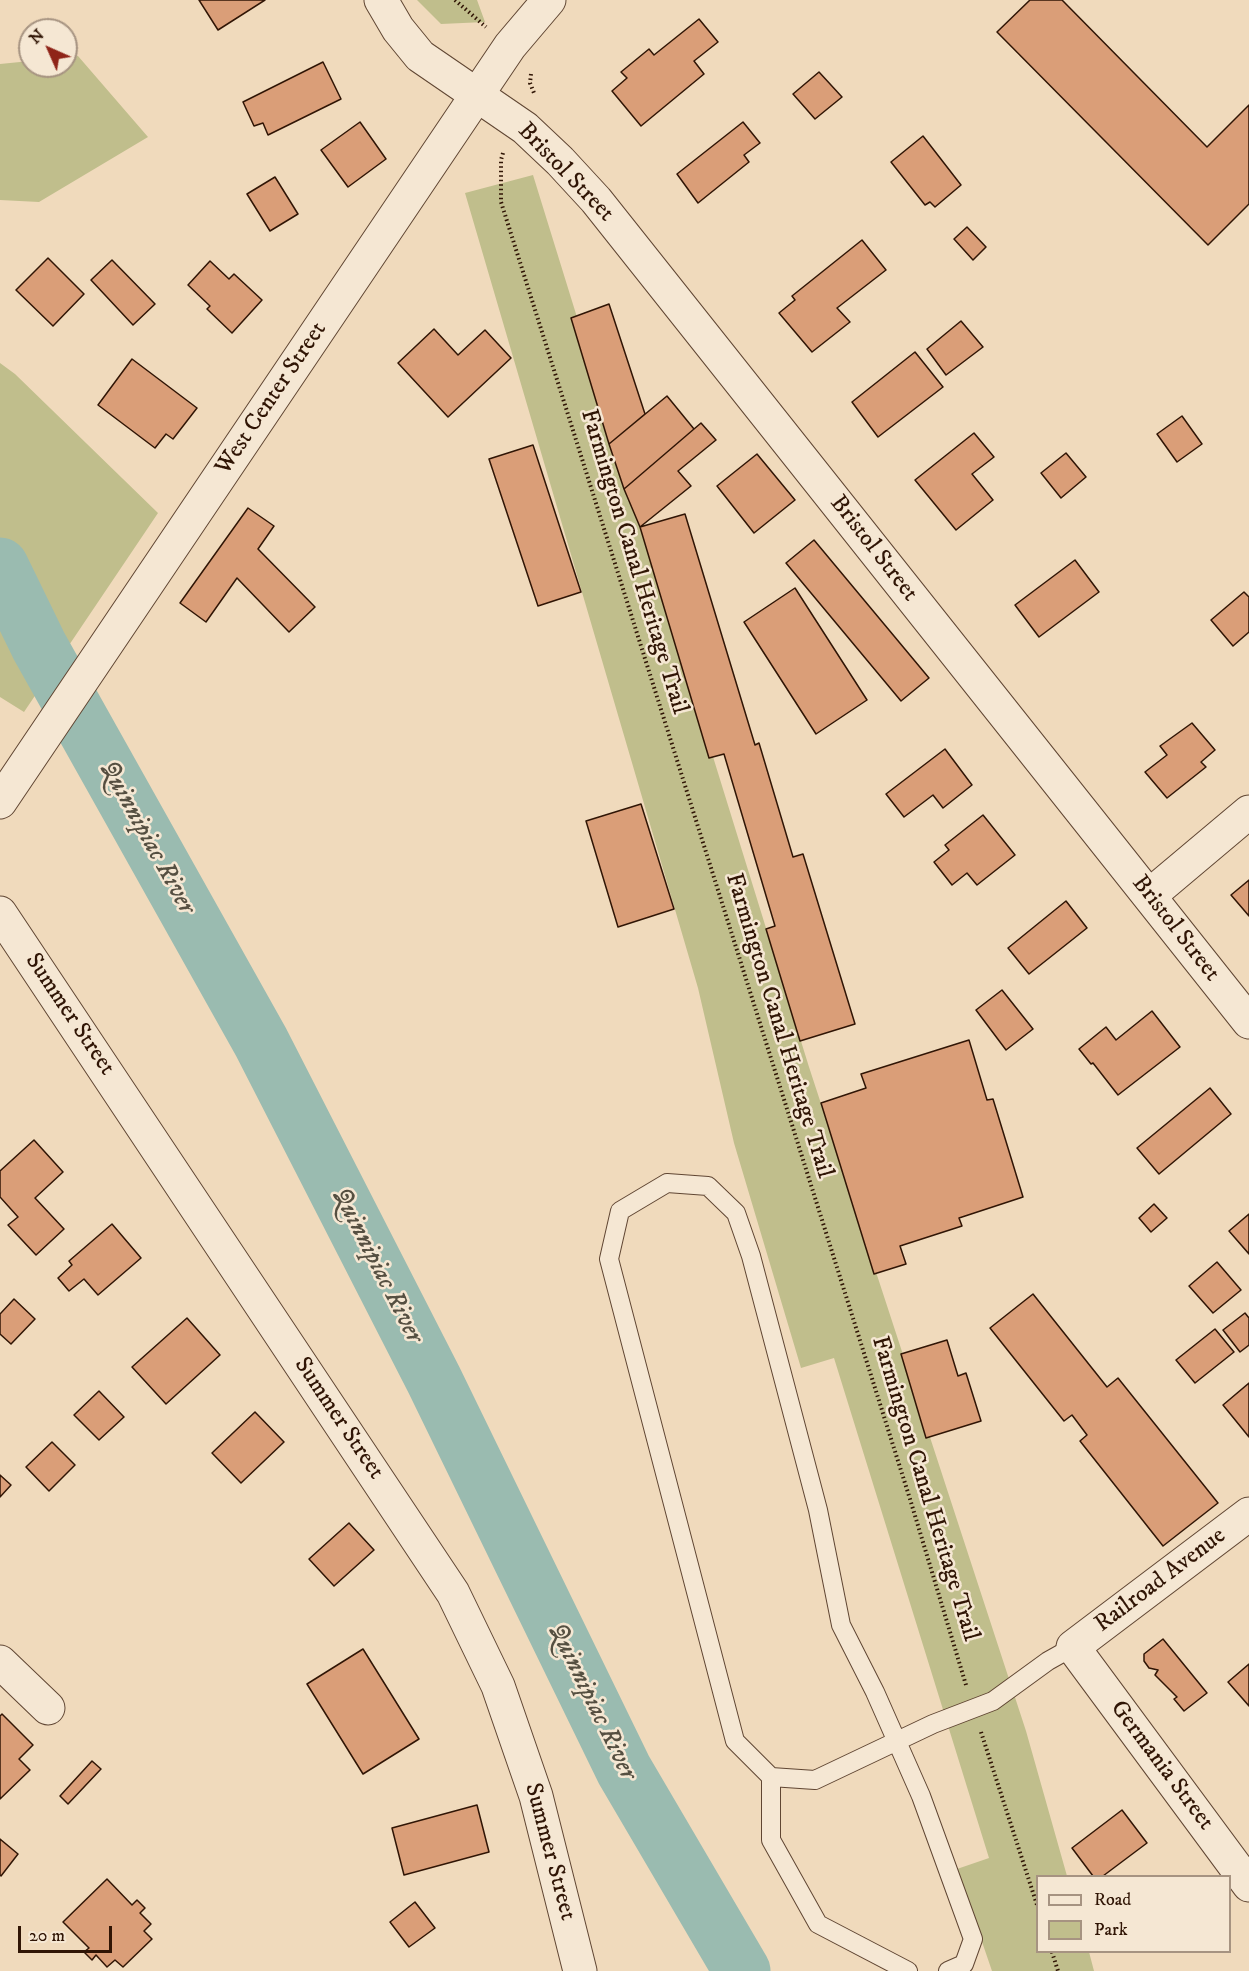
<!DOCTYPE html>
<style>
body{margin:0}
#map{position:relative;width:1249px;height:1971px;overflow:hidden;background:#f0dabc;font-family:"IM FELL DW Pica",serif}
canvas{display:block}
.legend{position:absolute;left:1036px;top:1875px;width:195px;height:78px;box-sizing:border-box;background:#f5e7d3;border:2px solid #a69381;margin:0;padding:8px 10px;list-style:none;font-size:18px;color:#301505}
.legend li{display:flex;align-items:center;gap:12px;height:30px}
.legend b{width:30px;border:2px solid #a69381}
.north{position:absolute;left:18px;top:18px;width:60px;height:60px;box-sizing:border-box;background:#f5e7d3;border:2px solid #a69381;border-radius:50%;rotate:315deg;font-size:16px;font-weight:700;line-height:24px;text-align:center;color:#301505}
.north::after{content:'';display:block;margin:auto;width:21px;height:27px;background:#8f2418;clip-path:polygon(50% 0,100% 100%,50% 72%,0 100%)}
.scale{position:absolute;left:18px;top:1926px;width:94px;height:27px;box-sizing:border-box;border:3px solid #301505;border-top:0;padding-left:8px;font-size:18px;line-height:21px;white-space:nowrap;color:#301505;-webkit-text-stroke:4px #f5e7d3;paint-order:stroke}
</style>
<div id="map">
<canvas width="1249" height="1971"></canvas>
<ul class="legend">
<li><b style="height:8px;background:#f5e7d3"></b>Road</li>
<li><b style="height:16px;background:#c0be8c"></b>Park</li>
</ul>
<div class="north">N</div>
<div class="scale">20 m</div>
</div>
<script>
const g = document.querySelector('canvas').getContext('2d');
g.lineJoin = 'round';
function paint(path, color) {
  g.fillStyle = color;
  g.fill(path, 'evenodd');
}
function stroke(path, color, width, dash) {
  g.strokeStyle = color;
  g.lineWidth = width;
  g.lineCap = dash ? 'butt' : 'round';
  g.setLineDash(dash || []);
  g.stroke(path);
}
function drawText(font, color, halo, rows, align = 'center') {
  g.font = font + ' "IM FELL DW Pica",serif';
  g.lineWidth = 5;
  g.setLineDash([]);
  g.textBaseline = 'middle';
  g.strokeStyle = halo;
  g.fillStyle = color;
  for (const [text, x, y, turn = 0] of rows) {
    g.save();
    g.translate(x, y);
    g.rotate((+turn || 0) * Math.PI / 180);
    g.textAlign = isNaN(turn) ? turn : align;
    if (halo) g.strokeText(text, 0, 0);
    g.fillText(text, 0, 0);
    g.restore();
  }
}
const green = new Path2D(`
 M417,0H477L485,22L441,24Z
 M78,56L148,137L39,202L0,200V64L30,61V66H66V57Z
 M533,175L809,1067L1026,1731L1067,1876H1038V1952H1089L1094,1971H992L957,1869L989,1858L834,1358L801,1368L734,1143L698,988L465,193Z
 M0,363L15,374L158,513L24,712L0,697Z`);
const river = new Path2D(`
 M0,566L39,646L261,1042L434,1380L624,1770L742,1971`);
const building = new Path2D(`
 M199,0H265L218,30Z
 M1030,0H1062L1207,147L1249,105V204L1208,245L997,32Z
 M699,19L718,42L694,61L704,74L641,126L612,91L627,78L621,72L649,49L654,55Z
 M323,62L341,99L268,135L263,123L254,126L243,102Z
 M819,72L842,97L815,119L793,94Z
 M360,122L386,159L348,187L321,150Z
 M743,122L760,143L744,155L749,162L698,203L677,174Z
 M923,136L961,185L935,207L930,202L925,205L891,162Z
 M275,177L298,214L270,231L247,194Z
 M967,227L986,247L973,260L954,239Z
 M862,240L886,270L837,308L850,322L812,352L779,313L795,300L792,296Z
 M48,258L84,294L53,326L16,290Z
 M112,260L155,304L133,325L91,280Z
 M210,261L229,279L234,274L262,300L232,333L207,309L210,306L188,285Z
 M609,304L645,414L609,444L571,318Z
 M961,321L983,347L946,375L927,349Z
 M434,329L458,355L485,330L511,358L448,417L398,363Z
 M915,352L943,387L878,437L852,402Z
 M132,359L197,408L173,439L166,434L155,448L98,405Z
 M667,396L694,429L624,489L609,444Z
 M1182,416L1202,444L1177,462L1157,434Z
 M701,423L716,440L678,471L691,486L640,527L624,489Z
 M974,433L994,457L972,474L993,500L956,530L915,480Z
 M533,445L581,592L538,606L489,459Z
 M1066,453L1086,477L1061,498L1041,473Z
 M757,454L795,500L754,533L717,486Z
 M248,508L274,526L258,549L315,607L289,632L237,578L206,622L180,603Z
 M685,514L755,745L759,743L793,857L803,854L855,1024L800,1041L766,929L775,926L724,754L709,758L640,527Z
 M814,540L929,678L901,701L786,563Z
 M1075,560L1099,592L1039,637L1015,605Z
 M795,588L867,700L816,734L744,622Z
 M1244,592L1249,597V632L1233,646L1211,620Z
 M1192,723L1215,750L1201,762L1206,767L1167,798L1145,772L1167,755L1160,746Z
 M945,749L972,785L943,808L933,795L904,817L886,794Z
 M641,804L674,909L618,927L586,821Z
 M983,815L1015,855L977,885L967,873L952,885L934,862L949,850L945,845Z
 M1249,880V916L1231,895Z
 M1066,901L1087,928L1029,974L1008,948Z
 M1002,990L1033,1029L1006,1050L976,1010Z
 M1152,1011L1180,1047L1118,1095L1093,1063L1091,1064L1079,1049L1106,1027L1116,1040Z
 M969,1040L987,1100L993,1099L1023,1197L959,1218L962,1226L900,1246L906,1264L874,1274L821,1103L866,1088L861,1074Z
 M1210,1088L1231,1114L1159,1174L1137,1148Z
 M34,1140L63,1172L35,1198L64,1229L36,1255L8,1225L18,1217L0,1197V1171Z
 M1154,1204L1167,1218L1151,1232L1139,1218Z
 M1249,1214V1254L1229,1231Z
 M112,1224L141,1258L98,1295L84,1279L69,1291L58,1278L72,1265L69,1261Z
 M1217,1262L1241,1290L1213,1313L1189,1286Z
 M1033,1294L1107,1387L1118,1378L1218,1503L1163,1546L1080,1441L1087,1435L1072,1415L1064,1421L990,1328Z
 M14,1299L35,1319L11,1344L0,1334V1314Z
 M1245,1313L1249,1318V1345L1240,1352L1223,1330Z
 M187,1318L220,1355L166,1404L132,1367Z
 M1215,1329L1234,1352L1195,1383L1176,1360Z
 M947,1340L958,1376L966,1373L981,1421L926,1438L901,1354Z
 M1249,1383V1437L1223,1405Z
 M99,1391L124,1417L99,1440L74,1415Z
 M255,1412L284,1442L241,1483L212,1453Z
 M52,1442L75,1465L49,1491L26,1467Z
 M0,1475L11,1485L0,1497Z
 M349,1523L374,1550L334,1586L309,1559Z
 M1163,1639L1207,1693L1184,1711L1174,1699L1177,1697L1155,1675L1158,1670L1149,1668L1144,1661V1654Z
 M363,1649L419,1739L363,1774L307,1684Z
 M1249,1664V1706L1228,1682Z
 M2,1714L33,1745L19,1759L30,1770L0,1799V1716Z
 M92,1761L101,1769L68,1804L60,1796Z
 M477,1805L489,1852L404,1875L392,1828Z
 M1122,1810L1147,1843L1103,1876H1093L1072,1848Z
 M0,1839L18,1854L1,1876L0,1875Z
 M107,1879L132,1905L137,1900L145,1908L140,1913L151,1924L144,1931L152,1939L123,1967L115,1960L107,1967L96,1955L92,1960L84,1952L89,1948L63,1922Z
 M415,1902L435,1928L409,1947L390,1922Z`);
const path = new Path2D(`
 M455,0L486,27
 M531,74L530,83L534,93
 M503,153L501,160V202L910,1499L966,1685
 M981,1732L1038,1908
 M1052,1952L1058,1971`);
const service = new Path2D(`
 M771,1777V1840L818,1924L908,1971
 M948,1971L964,1964L973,1939L921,1796L875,1692L841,1625L818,1510L751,1256L736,1213L708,1186L667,1183L620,1211L609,1259L735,1741L771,1777L815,1780L933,1724L993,1701L1048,1661L1073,1647`);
const minor = new Path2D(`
 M381,0L398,29L420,56L525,128L560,161L596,200L1249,1022
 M1149,896L1249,812
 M0,913L453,1593L498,1686L536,1796L580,1971
 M1249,1514L1073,1647L1249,1885
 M0,1662L48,1708`);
const tertiary = new Path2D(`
 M0,802L510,46L549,0`);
const streetNames = [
 ["Bristol Street",565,173,46],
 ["West Center Street",272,399,-56],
 ["Bristol Street",873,549,52],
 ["Farmington Canal Heritage Trail",633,562,73],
 ["Bristol Street",1175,929,52],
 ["Summer Street",69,1015,56],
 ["Farmington Canal Heritage Trail",778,1026,73],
 ["Summer Street",338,1419,56],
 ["Farmington Canal Heritage Trail",924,1489,73],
 ["Railroad Avenue",1161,1581,-37],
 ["Germania Street",1161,1766,53],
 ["Summer Street",549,1852,75]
];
const waterNames = [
 ["Quinnipiac River",146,838,61],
 ["Quinnipiac River",376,1266,63],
 ["Quinnipiac River",591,1702,64]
];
paint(green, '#c0be8c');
stroke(river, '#9abbb0', 57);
paint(building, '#da9e78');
stroke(building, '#301505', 1.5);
stroke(service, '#604633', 20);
stroke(minor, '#604633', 35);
stroke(tertiary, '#604633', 35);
stroke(path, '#301505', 4, [1.5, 3]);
stroke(service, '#f5e7d3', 18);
stroke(minor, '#f5e7d3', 33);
stroke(tertiary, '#f5e7d3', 33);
drawText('24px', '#301505', '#f5e7d3', streetNames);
drawText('italic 26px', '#554f41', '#f5e7d3', waterNames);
</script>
